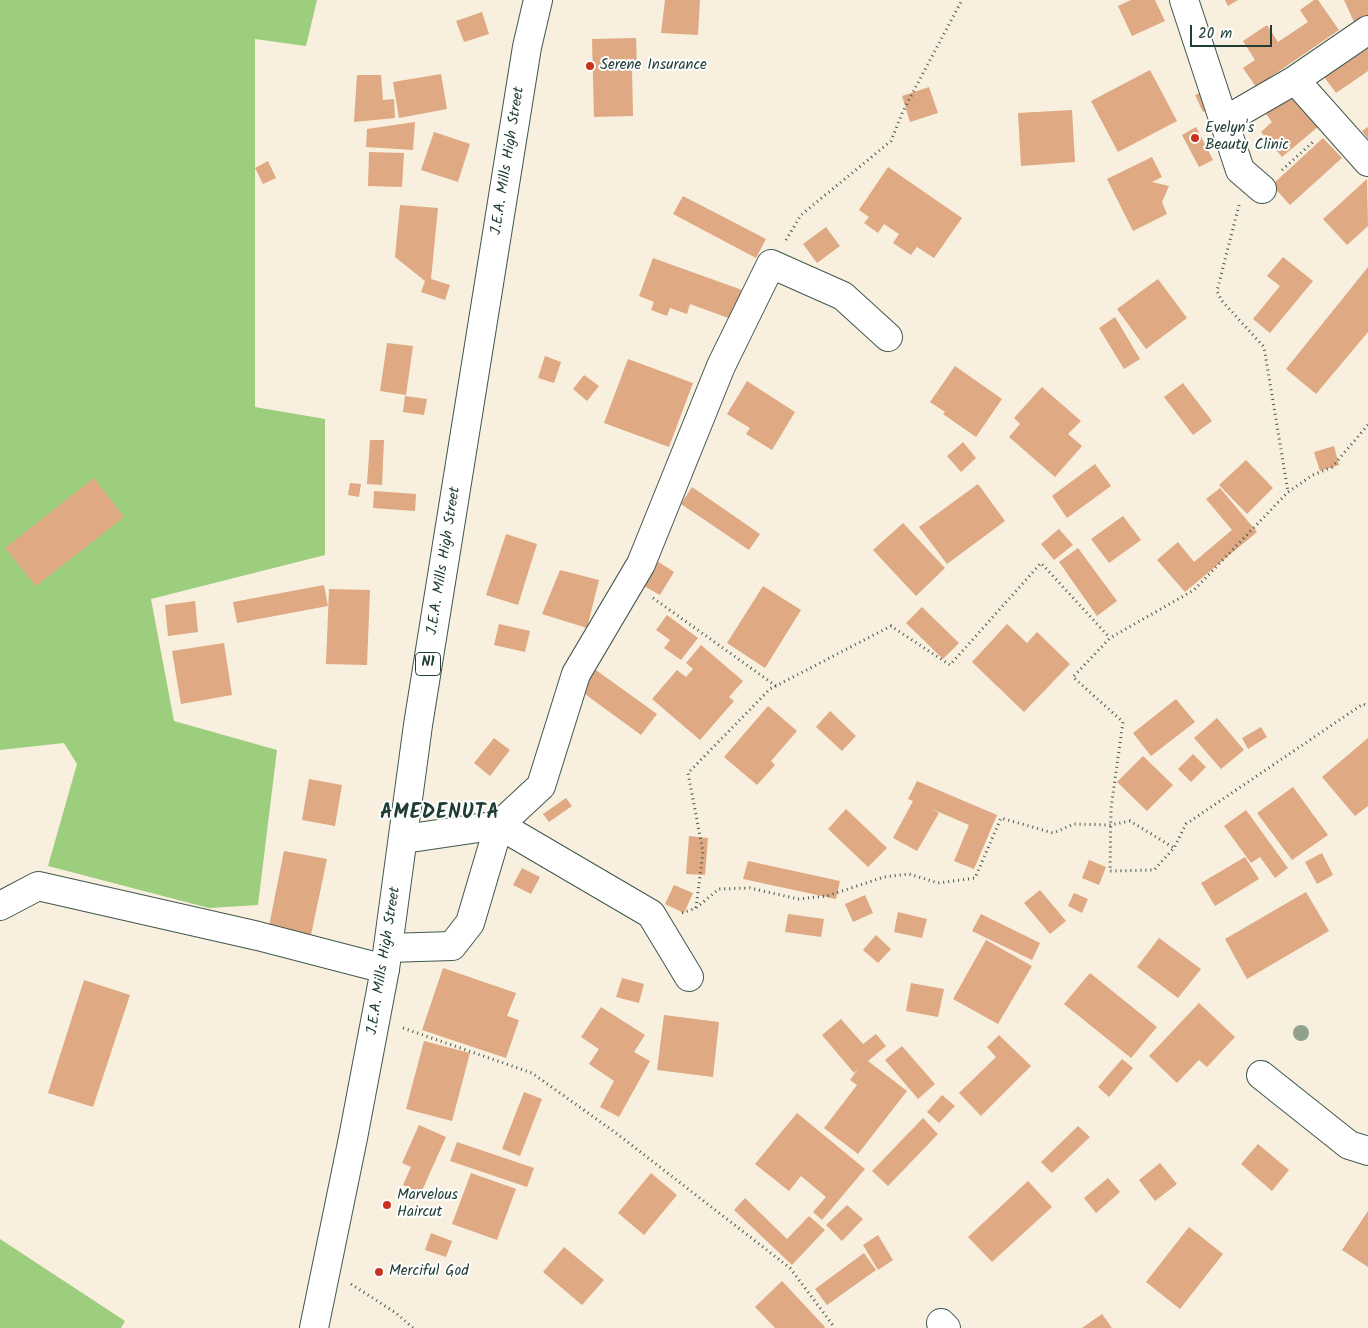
<!DOCTYPE html>
<style>
body{margin:0}
#map{position:relative;width:1368px;height:1328px;overflow:hidden;background:#f8efde;font-family:Kalam,sans-serif}
canvas{display:block}
.scale{position:absolute;left:1190px;top:25px;width:82px;height:22px;box-sizing:border-box;border:2px solid #1f3d34;border-top:0;padding-left:6px;font-size:15px;line-height:18px;white-space:nowrap;color:#1f3d34;-webkit-text-stroke:4px #fff;paint-order:stroke}
</style>
<div id="map">
<canvas width="1368" height="1328"></canvas>
<div class="scale">20 m</div>
</div>
<script>
const g = document.querySelector('canvas').getContext('2d');
g.lineJoin = 'round';
function paint(path, color) {
  g.fillStyle = color;
  g.fill(path, 'evenodd');
}
function stroke(path, color, width, dash) {
  g.strokeStyle = color;
  g.lineWidth = width;
  g.lineCap = dash ? 'butt' : 'round';
  g.setLineDash(dash || []);
  g.stroke(path);
}
function drawText(font, color, halo, rows, align = 'center') {
  g.font = font + ' Kalam,sans-serif';
  g.lineWidth = 4;
  g.setLineDash([]);
  g.textBaseline = 'middle';
  g.strokeStyle = halo;
  g.fillStyle = color;
  for (const [text, x, y, turn = 0] of rows) {
    g.save();
    g.translate(x, y);
    g.rotate((+turn || 0) * Math.PI / 180);
    g.textAlign = isNaN(turn) ? turn : align;
    if (halo) g.strokeText(text, 0, 0);
    g.fillText(text, 0, 0);
    g.restore();
  }
}
const green = new Path2D(`
 M0,0H317L306,46L255,39V407L325,419V555L151,599L174,721L277,750L258,905L209,908L48,866L77,764L64,743L0,750Z
 M0,1239L125,1321L121,1328H0Z`);
const building = new Path2D(`
 M665,0H700L698,35L661,33Z
 M1131,0H1155L1165,21L1132,36L1118,6Z
 M1225,0H1238L1228,6Z
 M1314,0H1318L1339,30L1256,87L1243,68L1255,60L1243,41L1267,25L1278,42L1308,22L1300,10Z
 M1344,0H1368V18L1355,24Z
 M482,12L489,34L464,42L456,21Z
 M1368,36V71L1336,93L1319,70Z
 M636,38L637,67L632,68L633,116L594,117L592,39Z
 M1150,70L1177,121L1118,152L1091,101Z
 M441,74L447,109L399,118L393,82Z
 M357,75H381L383,100L394,99L395,118L354,122Z
 M929,87L938,113L910,122L902,96Z
 M1210,88L1218,105L1203,112L1195,95Z
 M1297,88L1325,121L1282,157L1261,132L1272,122L1266,114Z
 M1072,110L1075,162L1021,166L1018,113Z
 M415,122L413,150L366,147L367,129Z
 M1196,127L1213,160L1199,167L1182,135Z
 M1368,127V139L1362,131Z
 M434,132L470,144L458,182L421,170Z
 M1323,138L1342,158L1290,205L1272,185Z
 M369,152L404,153L402,187L368,186Z
 M1152,157L1162,177L1152,182L1169,186L1162,202L1167,214L1133,231L1107,179Z
 M268,161L276,178L263,184L255,168Z
 M888,167L962,218L934,258L917,247L911,255L893,243L899,234L884,224L878,233L864,223L869,217L859,210Z
 M1367,179L1368,226L1347,245L1323,219Z
 M683,196L766,239L756,258L673,214Z
 M400,205L438,208L431,279L450,285L445,300L421,292L425,281L395,257Z
 M826,227L840,246L817,263L803,244Z
 M1283,257L1313,281L1270,333L1253,319L1280,286L1267,276Z
 M653,258L742,290L731,319L690,304L687,314L670,308L667,316L651,310L654,302L639,296Z
 M1368,267V332L1316,394L1286,369Z
 M1158,279L1187,318L1146,349L1117,309Z
 M1115,317L1140,359L1124,369L1099,328Z
 M387,343L413,346L406,395L380,391Z
 M545,356L561,362L554,383L538,378Z
 M628,359L693,383L669,447L604,423Z
 M955,366L1002,399L976,437L943,414L945,412L930,402Z
 M584,375L599,386L587,401L573,389Z
 M747,381L795,412L772,450L746,434L750,428L727,414Z
 M1183,383L1212,421L1193,435L1164,397Z
 M1042,387L1081,421L1068,434L1082,446L1055,477L1009,437L1020,424L1014,418Z
 M405,396L427,399L424,415L403,412Z
 M370,440H384L382,485L367,484Z
 M963,442L976,458L961,472L947,456Z
 M1334,446L1339,465L1320,471L1314,452Z
 M1246,460L1273,488L1247,514L1219,485Z
 M1095,464L1111,486L1067,518L1052,496Z
 M94,478L124,517L36,586L5,548Z
 M350,483L361,484L359,497L348,495Z
 M978,484L1005,521L947,564L919,527Z
 M692,487L760,534L749,550L681,504Z
 M1220,488L1257,532L1185,592L1157,560L1178,542L1194,562L1232,530L1206,499Z
 M374,491L416,494L415,511L373,508Z
 M1123,516L1141,540L1109,563L1091,539Z
 M903,523L945,568L916,596L873,550Z
 M1059,529L1073,545L1054,560L1041,544Z
 M506,534L537,544L518,605L486,595Z
 M1078,548L1117,601L1097,616L1059,562Z
 M657,561L674,572L660,595L642,585Z
 M560,570L599,580L587,628L542,614Z
 M324,585L328,606L237,623L233,602Z
 M763,586L801,610L765,668L727,643Z
 M329,589L370,590L367,665L326,664Z
 M195,601L198,632L168,636L165,605Z
 M922,607L959,643L943,659L906,623Z
 M667,615L698,638L681,660L664,648L670,640L656,630Z
 M499,624L530,631L525,652L494,645Z
 M1007,624L1027,643L1037,632L1070,664L1024,712L972,662Z
 M224,643L232,695L181,704L172,651Z
 M701,645L743,681L729,697L734,701L700,740L652,699L677,670L686,677L693,669L686,663Z
 M589,665L657,714L641,735L574,686Z
 M1176,699L1195,722L1151,756L1133,733Z
 M768,706L797,731L771,761L775,765L757,785L724,757Z
 M830,711L856,736L842,751L816,727Z
 M1217,718L1244,750L1221,769L1194,738Z
 M1261,727L1267,737L1248,749L1242,738Z
 M494,738L510,750L490,776L474,763Z
 M1368,738V806L1355,816L1322,777Z
 M1193,754L1206,767L1191,782L1178,769Z
 M1143,756L1173,785L1147,811L1117,782Z
 M309,779L342,785L335,826L302,820Z
 M917,781L997,815L974,869L954,861L969,825L932,809L939,813L917,851L893,838L913,801L908,799Z
 M1293,787L1328,835L1292,860L1257,813Z
 M566,798L572,806L549,822L543,814Z
 M846,809L887,848L868,867L828,829Z
 M1246,810L1288,868L1275,878L1260,857L1251,863L1224,826Z
 M689,836L708,838L705,875L686,874Z
 M284,851L327,859L311,935L269,926Z
 M1322,853L1333,875L1317,884L1305,862Z
 M1245,857L1259,879L1215,906L1201,883Z
 M1089,860L1106,867L1099,885L1082,878Z
 M748,861L840,881L836,899L743,879Z
 M522,868L540,877L531,894L513,885Z
 M674,885L693,893L684,913L665,904Z
 M1040,890L1066,921L1050,934L1024,903Z
 M1306,892L1329,931L1247,979L1225,939Z
 M1074,893L1088,899L1082,913L1068,906Z
 M865,895L873,913L853,922L845,904Z
 M898,912L927,919L922,938L894,932Z
 M788,914L824,919L821,937L785,932Z
 M981,914L1040,943L1032,960L972,931Z
 M876,935L891,949L878,963L863,950Z
 M1159,938L1201,969L1178,998L1137,967Z
 M986,940L1032,966L998,1024L953,999Z
 M443,968L516,993L507,1016L519,1020L506,1058L422,1030Z
 M1090,973L1157,1027L1131,1058L1064,1004Z
 M622,978L644,984L639,1003L616,997Z
 M84,980L130,995L93,1107L48,1093Z
 M911,983L944,989L938,1017L906,1011Z
 M1199,1003L1235,1037L1207,1067L1199,1060L1177,1083L1149,1056Z
 M601,1007L645,1035L634,1052L650,1061L619,1117L600,1107L614,1081L589,1064L599,1049L581,1037Z
 M664,1015L719,1022L713,1077L657,1070Z
 M841,1019L863,1044L876,1034L886,1046L868,1061L907,1091L858,1154L824,1128L857,1085L850,1080L858,1069L854,1073L822,1035Z
 M999,1035L1031,1066L981,1116L959,1093L996,1057L987,1047Z
 M424,1041L470,1053L452,1121L406,1109Z
 M902,1046L935,1084L918,1099L885,1060Z
 M1122,1059L1133,1068L1109,1097L1098,1087Z
 M524,1092L542,1099L520,1156L502,1149Z
 M942,1095L955,1106L939,1123L927,1112Z
 M797,1113L865,1169L822,1220L813,1212L826,1197L801,1176L789,1191L755,1164Z
 M923,1118L938,1134L888,1186L872,1171Z
 M419,1125L446,1137L421,1193L403,1185L411,1167L402,1163Z
 M1078,1126L1090,1137L1052,1173L1041,1162Z
 M457,1142L534,1168L527,1187L450,1161Z
 M1258,1144L1289,1170L1272,1191L1241,1164Z
 M1160,1163L1177,1184L1155,1201L1139,1180Z
 M471,1173L516,1189L497,1240L452,1224Z
 M651,1173L677,1195L644,1235L618,1213Z
 M1108,1178L1120,1192L1096,1213L1084,1198Z
 M1028,1181L1052,1207L992,1262L968,1237Z
 M745,1198L787,1239L809,1216L825,1230L792,1265L734,1210Z
 M847,1205L863,1219L842,1241L826,1225Z
 M1368,1211V1267L1342,1250Z
 M1189,1227L1223,1254L1180,1309L1146,1282Z
 M431,1233L452,1241L446,1257L425,1250Z
 M878,1235L893,1260L878,1270L863,1245Z
 M564,1247L604,1280L582,1305L543,1272Z
 M864,1253L876,1270L827,1305L815,1289Z
 M782,1281L825,1327L824,1328H775L755,1307Z
 M1102,1314L1112,1328H1082Z`);
const path = new Path2D(`
 M1282,170L1314,141
 M1239,205L1217,291L1222,301L1264,347L1288,492
 M786,240L801,215L891,141L903,111L962,0
 M1368,425L1332,467L1313,475L1288,492L1194,590L1110,638L1073,677L1123,722L1111,808L1110,871L1154,870L1174,848L1186,824L1363,704L1368,706
 M653,598L776,686
 M696,908L703,852L688,773L770,689L891,626L950,665L1041,563L1110,638
 M682,913L696,908L719,889L750,888L798,899L827,896L884,877L909,874L938,883L975,878L1001,818L1053,833L1074,824L1110,825L1130,821L1174,848
 M403,1028L532,1073L616,1133L790,1268L835,1328
 M351,1284L396,1313L413,1328`);
const minor = new Path2D(`
 M1184,0L1240,170L1262,189
 M1295,80L1368,162
 M1224,121L1295,80L1368,30
 M404,839L499,825L541,786L576,674L641,564L721,366L771,264L843,296L888,337
 M0,906L38,886L258,936L385,969
 M388,948L452,946L470,923L499,825L651,914L689,977
 M1261,1075L1349,1145L1368,1151
 M941,1323L946,1328`);
const highway = new Path2D(`
 M314,1328L353,1138L385,969L418,725L527,47L538,0`);
const trees = [
 [1301,1033]
];
const markers = [
 [590,66,5,"#c8321e"],
 [1195,138,5,"#c8321e"],
 [387,1205,5,"#c8321e"],
 [379,1272,5,"#c8321e"]
];
const shields = [
 [428,664,25]
];
const shieldNames = [
 ["N1",428,664]
];
const poiNames = [
 ["Serene Insurance",600,66],
 ["Evelyn's",1205,129],
 ["Beauty Clinic",1205,146],
 ["Marvelous",397,1196],
 ["Haircut",397,1213],
 ["Merciful God",389,1272]
];
const streetNames = [
 ["J.E.A. Mills High Street",509,161,-81],
 ["J.E.A. Mills High Street",445,561,-81],
 ["J.E.A. Mills High Street",385,961,-81]
];
const districtNames = [
 ["AMEDENUTA",440,815]
];
paint(green, '#9cce7e');
paint(building, '#dea983');
stroke(minor, '#40584e', 30);
stroke(highway, '#40584e', 30);
stroke(path, '#40584e', 3, [1, 4]);
stroke(minor, '#fff', 28);
stroke(highway, '#fff', 28);
g.fillStyle = '#92a18a';
for (const [x, y] of trees) {
  g.beginPath();
  g.arc(x, y, 8, 0, 2 * Math.PI);
  g.fill();
}
for (const [x, y, r, color] of markers) {
  const dot = new Path2D();
  dot.arc(x, y, r, 0, 2 * Math.PI);
  g.fillStyle = color;
  g.fill(dot);
  stroke(dot, '#fff', 2);
}
for (const [x, y, w] of shields) {
  const box = new Path2D();
  box.roundRect(x - w / 2, y - 11.5, w, 23, 4);
  g.fillStyle = '#fff';
  g.fill(box);
  stroke(box, '#1f3d34', 1);
}
drawText('bold 14px', '#1f3d34', null, shieldNames);
drawText('15px', '#1f3d34', '#fff', poiNames, 'left');
drawText('15px', '#1f3d34', '#fff', streetNames);
g.letterSpacing = '1px';
drawText('bold 20px', '#1f3d34', '#fff', districtNames);
g.letterSpacing = '0px';
</script>
